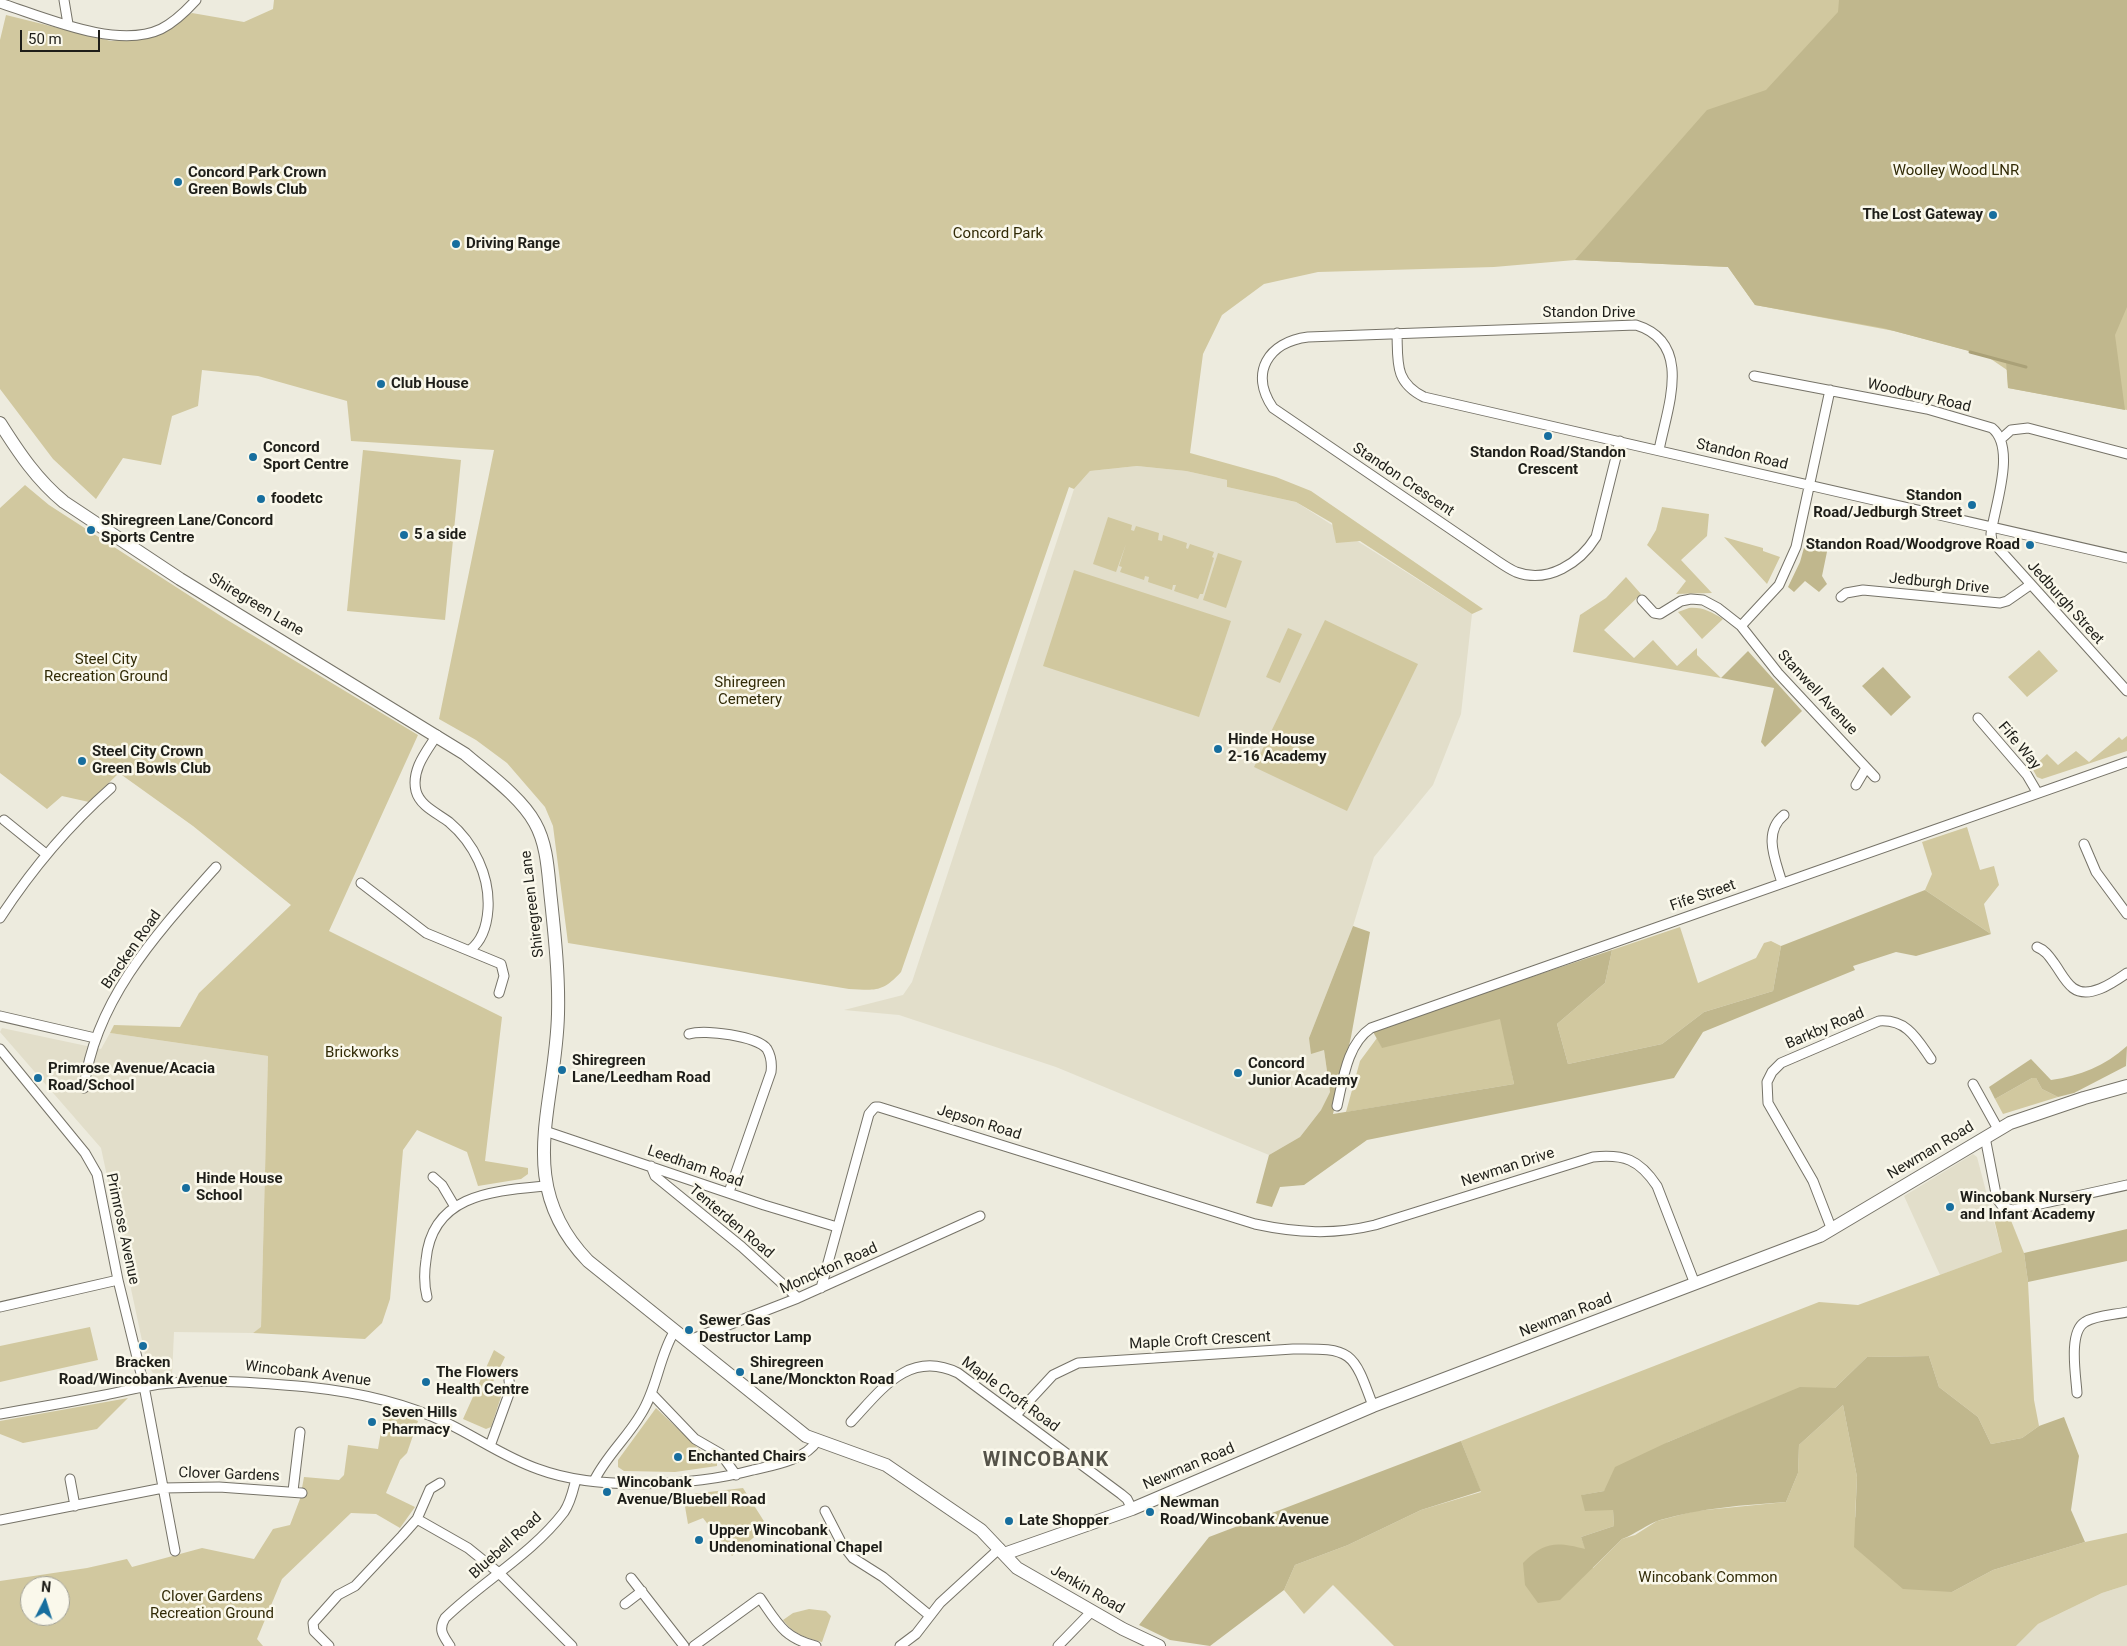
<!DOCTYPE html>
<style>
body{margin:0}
#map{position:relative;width:2127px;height:1646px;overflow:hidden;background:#edebde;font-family:Roboto,sans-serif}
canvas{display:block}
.north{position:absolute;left:20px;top:1576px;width:50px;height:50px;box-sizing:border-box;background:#faf8eb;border:1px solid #a2a197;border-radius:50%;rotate:5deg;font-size:14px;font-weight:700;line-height:20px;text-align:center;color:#1e1e19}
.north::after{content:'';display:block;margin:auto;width:18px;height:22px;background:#176e9e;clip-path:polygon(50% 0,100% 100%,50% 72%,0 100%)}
.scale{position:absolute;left:20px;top:30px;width:80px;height:22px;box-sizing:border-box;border:2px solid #1e1e19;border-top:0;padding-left:6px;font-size:15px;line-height:18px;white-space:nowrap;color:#1e1e19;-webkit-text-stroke:4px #faf8eb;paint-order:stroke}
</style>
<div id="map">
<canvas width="2127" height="1646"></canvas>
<div class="north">N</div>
<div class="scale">50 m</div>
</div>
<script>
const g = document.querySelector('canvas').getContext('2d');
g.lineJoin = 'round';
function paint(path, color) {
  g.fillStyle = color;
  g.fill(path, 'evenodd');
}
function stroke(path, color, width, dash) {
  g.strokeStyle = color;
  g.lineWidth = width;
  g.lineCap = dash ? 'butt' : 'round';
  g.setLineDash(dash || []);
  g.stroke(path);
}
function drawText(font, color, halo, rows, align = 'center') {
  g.font = font + ' Roboto,sans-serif';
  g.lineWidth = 5;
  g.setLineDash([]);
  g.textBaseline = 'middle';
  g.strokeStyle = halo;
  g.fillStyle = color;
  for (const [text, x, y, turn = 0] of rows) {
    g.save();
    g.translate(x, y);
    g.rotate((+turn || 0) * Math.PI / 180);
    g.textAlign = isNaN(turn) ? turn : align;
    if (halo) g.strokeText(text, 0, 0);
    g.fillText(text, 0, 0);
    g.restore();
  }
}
const built = new Path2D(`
 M1137,466L1186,471L1227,480V487L1296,502L1472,614L1461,714L1433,785L1374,857L1353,926L1309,1038L1324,1050L1330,1092L1321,1110L1300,1137L1269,1155L1056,1067L899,1015L844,1010L903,995L912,982L1074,489L1090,471Z
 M2,1028L101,1049L110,1033L268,1056L261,1328L253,1333L174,1332L172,1376L153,1373L147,1364L101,1148L0,1032Z
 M1973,1154L1977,1157L2002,1252L1940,1275L1904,1196Z
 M2127,1585V1646H2016L2038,1624L2102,1593Z`);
const green = new Path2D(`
 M274,0H2127V410L2008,388L2007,370L1985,355L1894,331L1755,305L1728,267L1575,260L1494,267L1318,272L1264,284L1222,315L1203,354L1190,453L1276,477L1311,491L1483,609L1472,614L1360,541L1336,543L1332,523L1296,502L1227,487V480L1186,471L1137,466L1090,471L1074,489L1069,487L901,972C882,993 875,990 849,989L568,943L553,826L545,807L507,763L476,740L439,719L494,450L351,441L347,401L258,376L202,370L198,406L172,416L161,465L123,458L96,499L53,459L0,389V40L6,15L111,41L155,35L192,13L244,22L273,9Z
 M363,450L461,460L445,620L347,611Z
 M25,485L49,505L224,618L418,735L329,931L502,1017L485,1161L528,1168V1174L521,1179L478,1186L467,1152L417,1130L403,1150L390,1299L382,1323L365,1339L253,1333L261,1327L268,1056L110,1033L114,1025L180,1027L199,993L291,905L193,826L119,773L89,802L62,796L47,809L0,773V508Z
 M1662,507L1709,514L1707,536L1681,560L1712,593L1676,594L1686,581L1647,545L1656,530Z
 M1108,517L1132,525L1131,530L1134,531L1136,526L1159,533L1158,540L1162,541L1163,535L1187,543L1186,548L1188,549L1190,544L1214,552L1212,557L1214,558L1203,594H1200L1198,599L1174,591L1176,585H1173L1172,590L1148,582L1149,577L1145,576L1144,580L1120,572L1122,567L1119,566L1126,544L1116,572L1093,564Z
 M1724,537L1763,548V551L1780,557L1767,584Z
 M1218,553L1242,561L1226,608L1203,600Z
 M1074,570L1231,621L1199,717L1043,666Z
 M1626,577L1641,594L1604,630L1634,658L1653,640L1677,666L1697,648V655L1721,678L1573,652L1580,615L1606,598Z
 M1689,608C1703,607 1711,612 1723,619L1702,639L1678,612Z
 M1325,620L1418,664L1347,811L1254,767Z
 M1288,628L1302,634L1280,683L1266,677Z
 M2039,650L2058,671L2027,697L2008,677Z
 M2127,736V751L2042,779L2037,777L2032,768L2047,754L2058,765L2076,751L2089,762L2119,737L2122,740Z
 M1967,827L1980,870L1994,866L1999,885L1984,904L1991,934L1925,890L1932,874L1922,842Z
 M1680,927L1698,983L1756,958L1764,943L1771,941L1781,946L1773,991L1704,1012L1662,1044L1568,1064L1557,1024L1605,983L1612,950Z
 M1501,1018L1514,1084L1346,1112L1360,1061L1377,1038L1382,1047Z
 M2032,1078H2036L2042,1089L2058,1097L2003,1114L1995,1099Z
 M2010,1218L2024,1253L2028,1282L2034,1400L2039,1426L2022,1438L1991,1444L1978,1417L1939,1387L1929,1356L1867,1357L1835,1388H1800L1668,1442L1604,1491L1582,1495L1613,1510L1614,1526L1581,1537L1593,1568L1622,1539L1635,1535L1657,1521L1695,1511L1786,1502L1798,1473L1799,1445L1843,1405L1857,1477L1855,1517L1952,1592L1993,1570L2085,1542L2127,1533V1585L2102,1593L2038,1624L2016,1646H1394L1333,1585L1304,1614L1284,1590L1295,1565L1348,1545L1421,1510L1481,1492L1461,1441L1819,1302L1858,1305L2002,1252L1994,1219Z
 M90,1327L98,1360L0,1382V1346Z
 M494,1350L505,1357L492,1384L501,1390V1397L491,1427L486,1429L463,1419Z
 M128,1398L97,1429L23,1443L0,1434V1421Z
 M385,1408L418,1421L407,1453L400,1460L386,1493L415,1507L400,1528L376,1514L351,1513L282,1579L257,1639L263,1646H0V1581L87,1568L127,1559L132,1567L202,1548L254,1559L273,1529L290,1525L300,1499L304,1477L339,1480L344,1475L348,1445L378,1449ZM30,1586H60V1616H30Z
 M656,1408L699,1449L717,1463V1466L675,1472L624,1471L618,1467V1460Z
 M743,1488L767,1526L732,1556L703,1518L688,1524L683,1495Z
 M809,1609L826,1611L831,1616L822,1642C806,1638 793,1634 783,1620L793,1613Z`);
const forest = new Path2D(`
 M1839,0H2127V307L2115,335L2125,410L2008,388L2006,361L1883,328L1755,305L1728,267L1575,260L1707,110L1766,90L1838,12Z
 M1807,537L1829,542L1822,576L1827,584L1819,592L1805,581L1794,592L1788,587L1800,562Z
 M1748,651L1802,711L1765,747L1761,742L1774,688L1721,678Z
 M1883,667L1911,697L1891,716L1862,686Z
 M1925,890L1991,934L1916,956L1896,952L1853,966L1855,970L1703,1032L1674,1078L1367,1140L1304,1185L1280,1187L1272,1207L1256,1203L1269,1155L1300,1137L1321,1110L1330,1092L1324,1050L1311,1054L1309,1038L1353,926L1370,932L1351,1037L1333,1114L1514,1084L1500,1019L1382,1048L1372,1030L1612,950L1605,983L1557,1024L1568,1064L1662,1044L1704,1012L1773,991L1781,946Z
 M2127,1046L2126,1066L2074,1093L2058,1097L2042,1089L2036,1078H2032L1995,1099L1989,1087L2031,1059L2051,1080C2080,1076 2105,1066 2127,1046Z
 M2127,1229V1261L2028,1282L2024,1253Z
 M1929,1356L1939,1387L1978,1417L1991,1444L2022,1438L2039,1426L2064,1417L2079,1456L2071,1510L2085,1542L1993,1570L1952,1592L1903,1589L1854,1547L1857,1477L1843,1405L1799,1445L1798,1473L1786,1502C1744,1505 1701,1508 1660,1520C1647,1524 1636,1534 1622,1539L1560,1600L1538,1603L1525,1585L1523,1563C1545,1541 1557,1542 1585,1549L1581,1537L1614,1526L1613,1510L1585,1511L1581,1495L1604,1491L1615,1467L1668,1442L1800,1387L1835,1388L1867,1357Z
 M1461,1441L1481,1491L1421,1510L1348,1545L1295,1565L1284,1590L1210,1646L1170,1640L1139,1625L1209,1537Z`);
const stream = new Path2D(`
 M1970,352L2026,367`);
const street = new Path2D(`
 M64,0L68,24
 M0,3C44,17 117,50 161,29C175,22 186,11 196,0
 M1397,333C1398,362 1394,382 1424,397L2127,558
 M1754,376L1927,409L1992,428C2017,448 1994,508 1991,534L1992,541L2127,691
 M2001,439L2011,430L2028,428L2127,454
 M1620,441L1596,537C1580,563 1548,584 1516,572C1509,569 1502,564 1496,560L1273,408C1249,373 1268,342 1308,337L1636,325C1694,343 1667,408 1659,450
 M1841,597L1846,593L1863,590L2000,603L2007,601L2030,585
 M1642,600L1654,613L1660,614L1681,601L1691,599L1703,600L1718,608L1741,626L1778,673L1875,777
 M1741,626L1779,585L1796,547L1830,390
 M1978,718L2027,775L2037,792
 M437,735C426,752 411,770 416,791C420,806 437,813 449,822C474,843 490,876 488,909C487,924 482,941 470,950
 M1856,785L1866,768
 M4,820L46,854
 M2084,844L2096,872L2127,914
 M361,883L426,933L501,964L504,976L499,993
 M1782,883C1776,861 1762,833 1784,815
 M0,918C32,869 67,827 111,788
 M2037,947C2045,950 2049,956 2054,963C2060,971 2065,982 2073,988C2089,1000 2114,982 2127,973
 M0,1016L95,1038
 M689,1034C704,1029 758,1036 767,1049C771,1056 772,1064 771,1072L729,1192
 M0,1049L85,1153L97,1174L118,1280L144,1386L175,1551
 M1973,1084L1998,1129
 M84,1088C95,999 159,931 216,867
 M1337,1106C1343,1080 1347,1044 1371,1028L2127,762
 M545,1131L764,1205L837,1227
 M1985,1137L1997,1199L2003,1207L2013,1210L2127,1185
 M651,1166L655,1176L742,1247L798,1298
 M433,1177L442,1185L455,1207
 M1832,1230L1813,1181L1768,1103L1767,1082L1772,1072L1781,1063L1879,1021C1907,1019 1917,1039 1931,1059
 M821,1288L869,1114L875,1107H879L1255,1224C1297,1233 1334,1235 1375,1225L1593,1157C1624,1154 1639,1159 1657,1186L1695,1284
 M427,1297C424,1285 424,1273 426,1260C432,1194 493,1191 546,1186
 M0,1307L118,1280
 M687,1341L798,1298L980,1216
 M651,1393L695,1439L721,1454L736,1475
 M2077,1393C2076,1376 2068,1332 2085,1322C2096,1315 2114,1315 2127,1312
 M0,1414C35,1408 70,1402 105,1395C127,1391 149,1384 172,1383C217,1379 263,1383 308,1387C356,1392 403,1402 447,1423C478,1438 506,1458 538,1469C597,1491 693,1486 753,1470C774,1465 805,1460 817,1441
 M1016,1415L1053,1375L1078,1363L1293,1349C1352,1348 1353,1351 1373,1406
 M851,1422C881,1390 909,1349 958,1373L1121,1494L1127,1499L1132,1509
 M490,1446L510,1391L509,1380
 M70,1479L75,1506
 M594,1481C606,1456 627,1438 641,1414C657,1389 659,1357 674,1332
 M293,1491L300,1432
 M825,1511L842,1544L853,1558L883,1577L929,1615
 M417,1519L468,1548L499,1573L572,1646
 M0,1520L163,1488L219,1487L302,1493
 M631,1578L684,1646
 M625,1604L642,1591
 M329,1646L314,1631L313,1623L338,1595L355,1586L402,1536L417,1519L430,1489L440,1483
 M450,1646C443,1635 438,1630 445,1618C483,1581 532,1554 564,1512C571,1502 573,1490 576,1479
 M694,1646L760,1598C778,1624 784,1638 816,1646
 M900,1646L916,1634L940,1603L1000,1548
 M1058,1646L1092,1611`);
const secondary = new Path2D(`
 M0,423C19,453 37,480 64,502L180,579L465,754C487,773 521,797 535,823C548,846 548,875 551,900C555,938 559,976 558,1014C556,1107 513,1183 588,1261L806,1436L886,1465L981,1530L1017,1568L1123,1629L1159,1646
 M1004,1554L1132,1509L1373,1406L1820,1236L2010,1123L2084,1098L2127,1086`);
const markers = [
 [178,182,5,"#176e9e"],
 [1993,215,5,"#176e9e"],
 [456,244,5,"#176e9e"],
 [381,384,5,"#176e9e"],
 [1548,436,5,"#176e9e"],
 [253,457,5,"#176e9e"],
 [261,499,5,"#176e9e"],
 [1972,505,5,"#176e9e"],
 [91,530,5,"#176e9e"],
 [404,535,5,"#176e9e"],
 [2030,545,5,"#176e9e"],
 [1218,749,5,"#176e9e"],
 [82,761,5,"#176e9e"],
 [562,1070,5,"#176e9e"],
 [1238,1073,5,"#176e9e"],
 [38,1078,5,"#176e9e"],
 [186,1188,5,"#176e9e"],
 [1950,1207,5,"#176e9e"],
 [689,1330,5,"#176e9e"],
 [143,1346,5,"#176e9e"],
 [740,1372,5,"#176e9e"],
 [426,1382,5,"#176e9e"],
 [372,1422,5,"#176e9e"],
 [678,1457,5,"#176e9e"],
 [607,1492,5,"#176e9e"],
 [1150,1512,5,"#176e9e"],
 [1009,1521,5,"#176e9e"],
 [699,1540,5,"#176e9e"]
];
const parkNames = [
 ["Woolley Wood LNR",1956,171],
 ["Concord Park",998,234],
 ["Steel City",106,660],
 ["Recreation Ground",106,677],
 ["Shiregreen",750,683],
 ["Cemetery",750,700],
 ["Brickworks",362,1053],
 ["Wincobank Common",1708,1578],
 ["Clover Gardens",212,1597],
 ["Recreation Ground",212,1614]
];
const poiNames = [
 ["Concord Park Crown",188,173],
 ["Green Bowls Club",188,190],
 ["The Lost Gateway",1983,215,"right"],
 ["Driving Range",466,244],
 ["Club House",391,384],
 ["Concord",263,448],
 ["Sport Centre",263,465],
 ["Standon Road/Standon",1548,453,"center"],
 ["Crescent",1548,470,"center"],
 ["Standon",1962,496,"right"],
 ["Road/Jedburgh Street",1962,513,"right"],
 ["foodetc",271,499],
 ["Shiregreen Lane/Concord",101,521],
 ["Sports Centre",101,538],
 ["5 a side",414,535],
 ["Standon Road/Woodgrove Road",2020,545,"right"],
 ["Hinde House",1228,740],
 ["2-16 Academy",1228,757],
 ["Steel City Crown",92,752],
 ["Green Bowls Club",92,769],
 ["Shiregreen",572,1061],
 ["Lane/Leedham Road",572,1078],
 ["Concord",1248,1064],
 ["Junior Academy",1248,1081],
 ["Primrose Avenue/Acacia",48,1069],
 ["Road/School",48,1086],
 ["Hinde House",196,1179],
 ["School",196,1196],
 ["Wincobank Nursery",1960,1198],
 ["and Infant Academy",1960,1215],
 ["Sewer Gas",699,1321],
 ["Destructor Lamp",699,1338],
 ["Bracken",143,1363,"center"],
 ["Road/Wincobank Avenue",143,1380,"center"],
 ["Shiregreen",750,1363],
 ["Lane/Monckton Road",750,1380],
 ["The Flowers",436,1373],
 ["Health Centre",436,1390],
 ["Seven Hills",382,1413],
 ["Pharmacy",382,1430],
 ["Enchanted Chairs",688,1457],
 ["Wincobank",617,1483],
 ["Avenue/Bluebell Road",617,1500],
 ["Newman",1160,1503],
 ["Road/Wincobank Avenue",1160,1520],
 ["Late Shopper",1019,1521],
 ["Upper Wincobank",709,1531],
 ["Undenominational Chapel",709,1548]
];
const streetNames = [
 ["Standon Drive",1589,313],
 ["Woodbury Road",1919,396,13],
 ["Standon Road",1742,455,13],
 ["Standon Crescent",1403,480,34],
 ["Jedburgh Drive",1939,584,6],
 ["Jedburgh Street",2065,603,48],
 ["Shiregreen Lane",256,605,31],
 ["Stanwell Avenue",1817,693,47],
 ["Fife Way",2019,746,50],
 ["Fife Street",1703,896,-19],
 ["Shiregreen Lane",533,904,-97],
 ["Bracken Road",132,950,-55],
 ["Barkby Road",1825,1029,-23],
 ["Jepson Road",979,1123,17],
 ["Newman Road",1931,1151,-31],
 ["Leedham Road",695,1167,19],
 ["Newman Drive",1508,1168,-18],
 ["Tenterden Road",731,1222,40],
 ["Primrose Avenue",122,1229,78],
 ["Monckton Road",829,1269,-24],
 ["Newman Road",1566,1316,-21],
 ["Maple Croft Crescent",1200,1341,-3],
 ["Wincobank Avenue",308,1374,7],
 ["Maple Croft Road",1010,1395,36],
 ["Newman Road",1189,1467,-23],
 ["Clover Gardens",229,1475,2],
 ["Bluebell Road",506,1546,-42],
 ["Jenkin Road",1087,1590,30]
];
const districtNames = [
 ["WINCOBANK",1046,1461]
];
paint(built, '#e2deca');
paint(green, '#d1c89f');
paint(forest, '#c0b78d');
stroke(stream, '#aaa178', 3);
stroke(street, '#767368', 11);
stroke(secondary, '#767368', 14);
stroke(street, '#fff', 9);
stroke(secondary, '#fff', 12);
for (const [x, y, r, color] of markers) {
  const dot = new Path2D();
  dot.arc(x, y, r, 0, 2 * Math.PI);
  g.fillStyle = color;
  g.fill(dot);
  stroke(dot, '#faf8eb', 2);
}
drawText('15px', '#322b07', '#faf8eb', parkNames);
drawText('bold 15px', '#1e1e19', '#faf8eb', poiNames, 'left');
drawText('15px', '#1e1e19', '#faf8eb', streetNames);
g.letterSpacing = '1px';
drawText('bold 20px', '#555349', '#faf8eb', districtNames);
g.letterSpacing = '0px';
</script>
